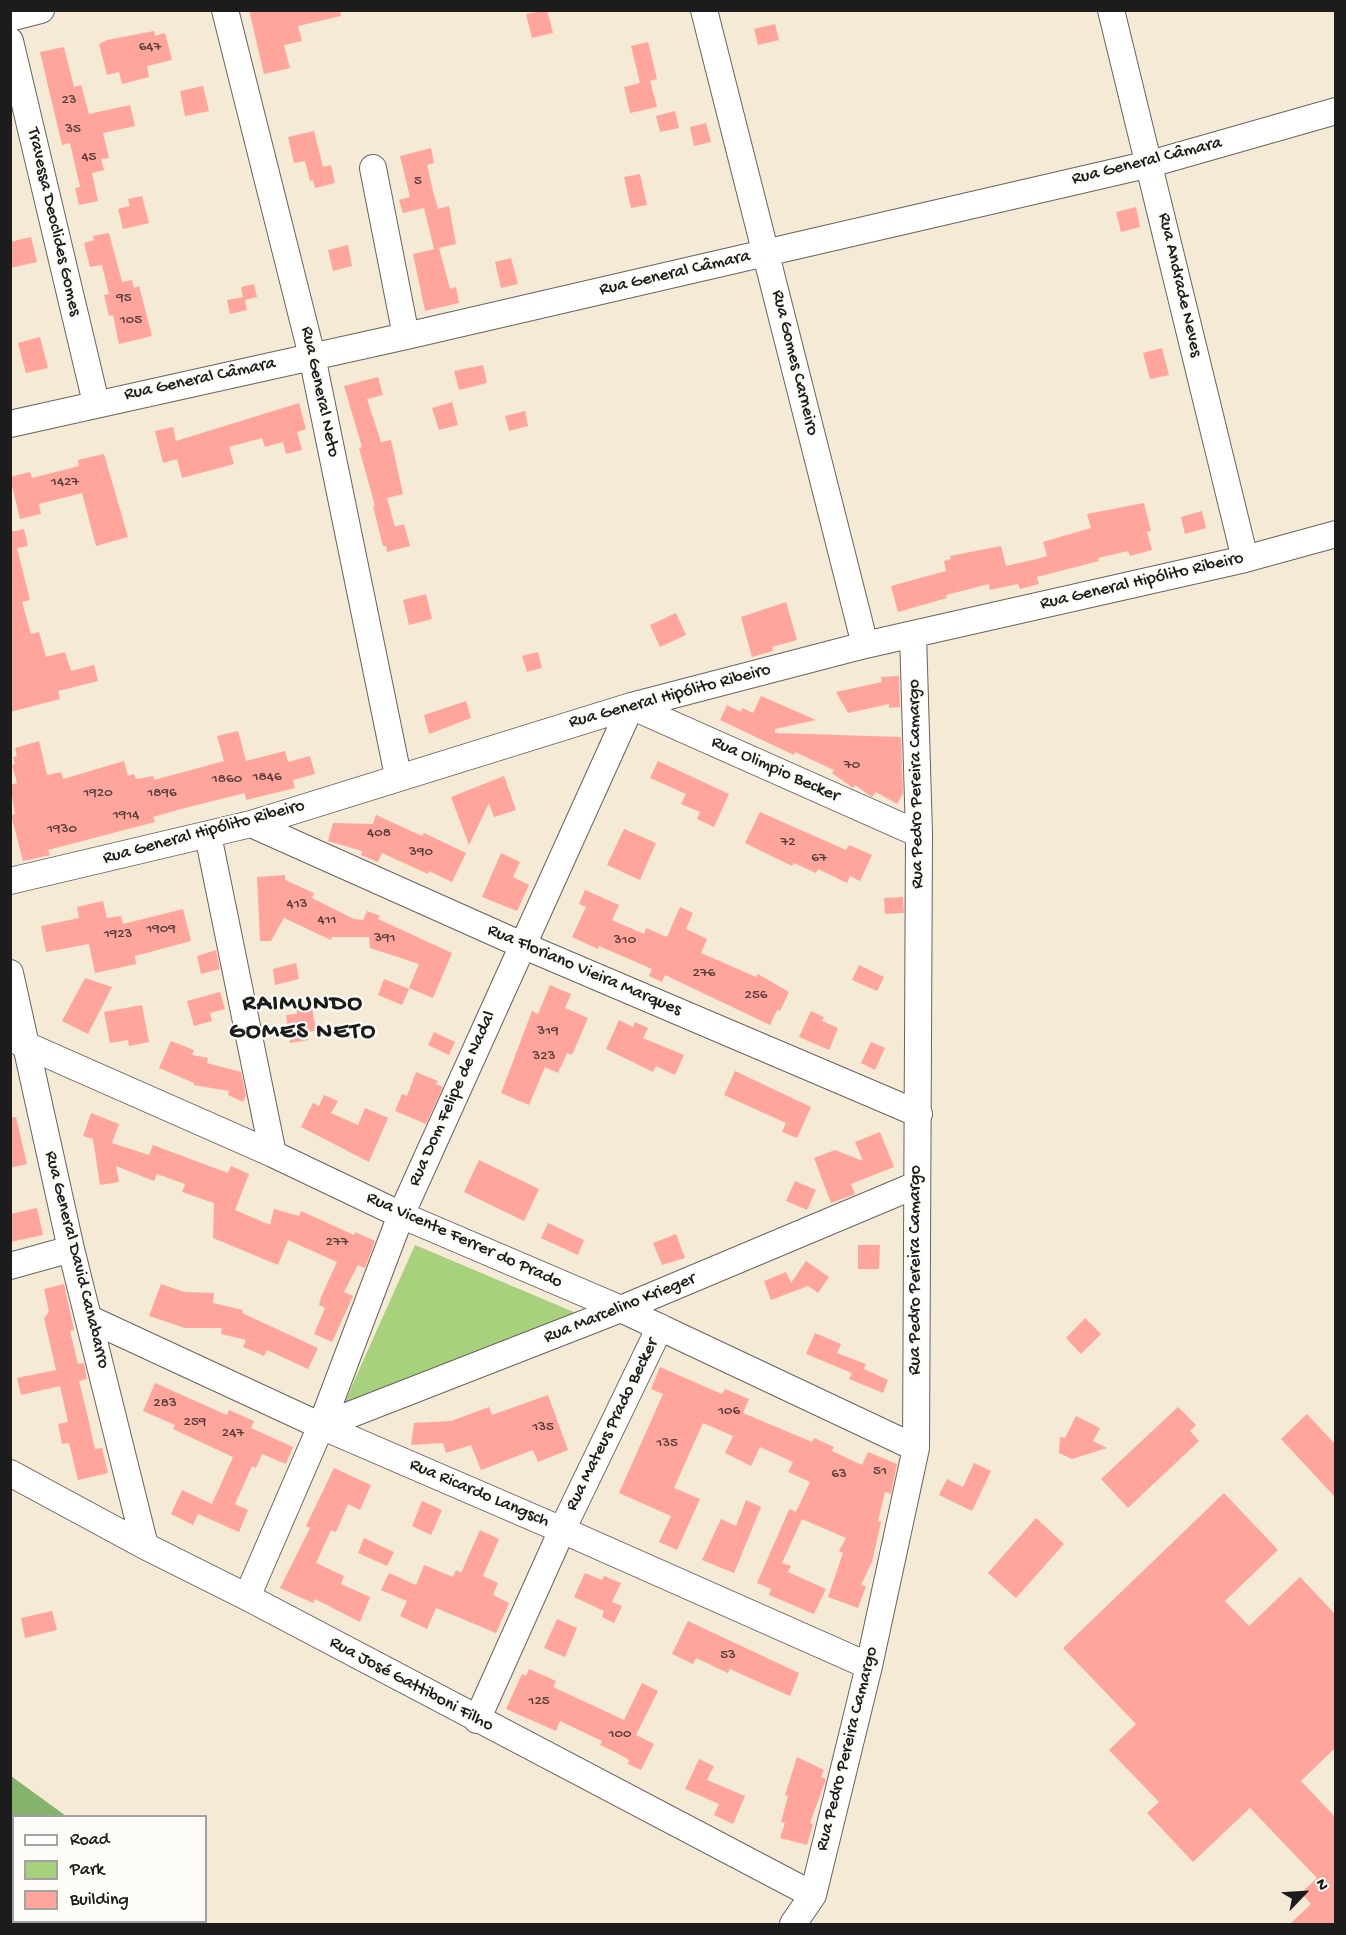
<!DOCTYPE html>
<meta charset="utf-8">
<style>
body{margin:0}
#map{position:relative;width:1346px;height:1935px;overflow:hidden;background:#f5ead5;font-family:"Gochi Hand",sans-serif}
canvas{display:block}
.frame{position:absolute;inset:0;border:12px solid #1c1c1c;pointer-events:none}
.legend{position:absolute;left:12px;top:1815px;width:195px;height:108px;box-sizing:border-box;background:#fdfcf7;border:2px solid #a3a29f;margin:0;padding:8px 10px;list-style:none;font-size:18px;color:#1c1c1c}
.legend li{display:flex;align-items:center;gap:12px;height:30px}
.legend b{width:30px;border:2px solid #a3a29f}
.north{position:absolute;left:1274px;top:1863px;width:60px;height:60px;-webkit-text-stroke:4px #fdfcf7;paint-order:stroke;rotate:65deg;font-size:16px;font-weight:700;line-height:24px;text-align:center;color:#1c1c1c}
.north::after{content:'';display:block;margin:auto;width:21px;height:27px;background:#1c1c1c;clip-path:polygon(50% 0,100% 100%,50% 72%,0 100%)}
</style>
<div id="map">
<canvas width="1346" height="1935"></canvas>
<div class="frame"></div>
<ul class="legend">
<li><b style="height:8px;background:#fff"></b>Road</li>
<li><b style="height:16px;background:#a7d17d"></b>Park</li>
<li><b style="height:16px;background:#ffa59b"></b>Building</li>
</ul>
<div class="north">N</div>
</div>
<script>
const g = document.querySelector('canvas').getContext('2d');
g.lineJoin = 'round';
function paint(path, color) {
  g.fillStyle = color;
  g.fill(path, 'evenodd');
}
function stroke(path, color, width, dash) {
  g.strokeStyle = color;
  g.lineWidth = width;
  g.lineCap = dash ? 'butt' : 'round';
  g.setLineDash(dash || []);
  g.stroke(path);
}
function drawText(font, color, halo, rows, align = 'center') {
  g.font = font + ' "Gochi Hand",sans-serif';
  g.lineWidth = 4.5;
  g.setLineDash([]);
  g.textBaseline = 'middle';
  g.strokeStyle = halo;
  g.fillStyle = color;
  for (const [text, x, y, turn = 0] of rows) {
    g.save();
    g.translate(x, y);
    g.rotate((+turn || 0) * Math.PI / 180);
    g.textAlign = isNaN(turn) ? turn : align;
    if (halo) g.strokeText(text, 0, 0);
    g.fillText(text, 0, 0);
    g.restore();
  }
}
const green = new Path2D(`
 M415,1245L576,1313L342,1408Z`);
const forest = new Path2D(`
 M11,1776L66,1816H14V1922H161V1924H11Z`);
const building = new Path2D(`
 M249,10H340L341,16L298,26L302,41L284,45L290,68L264,74Z
 M547,10L553,33L532,38L526,14Z
 M775,24L779,40L758,45L754,29Z
 M154,31L155,36L165,33L172,60L147,66L149,77L122,84L119,72L107,75L99,44L107,40Z
 M648,42L657,79L650,81L657,107L630,113L624,87L640,83L631,46Z
 M64,47L74,87L81,85L89,114L130,105L135,126L103,133L109,158L101,159L104,170L92,173L98,201L79,205L75,188L80,187L70,143L62,145L40,52Z
 M203,86L209,111L185,116L180,91Z
 M675,111L679,128L660,132L656,116Z
 M706,123L711,142L694,146L690,127Z
 M314,131L323,167L331,165L335,183L315,188L313,180L310,181L305,161L294,163L288,137Z
 M431,148L434,163L427,165L433,191L438,209L449,206L456,244L434,249L424,208L403,213L399,200L410,197L400,156Z
 M640,174L647,205L631,208L624,177Z
 M142,196L149,223L123,229L118,209L130,206L128,199Z
 M1136,207L1140,227L1121,232L1116,212Z
 M109,233L122,282L132,280L134,288L139,286L152,336L119,344L113,315L109,316L104,295L109,294L102,265L90,267L84,243L94,240L93,236Z
 M31,237L37,262L10,268V242Z
 M348,245L352,266L333,271L328,250Z
 M439,248L450,289L456,287L459,303L425,311L413,254Z
 M511,258L518,284L501,288L495,262Z
 M254,284L257,297L245,300L247,310L230,314L227,300L243,297L241,287Z
 M40,337L48,368L26,373L18,343Z
 M1162,348L1169,375L1150,379L1143,353Z
 M483,365L487,383L459,390L454,371Z
 M378,377L383,395L367,399L381,442L391,440L403,494L387,498L395,527L404,524L410,546L387,552L386,546H383L373,506H375L359,448L362,447L344,386Z
 M452,402L458,425L439,430L432,408Z
 M299,403L306,429L297,432L302,450L286,454L283,442L265,447L262,438L229,447L234,464L182,478L177,459L163,463L155,431L173,427L176,441Z
 M525,411L528,426L509,431L505,416Z
 M104,454L128,537L96,546L82,493L39,504L41,514L20,519L10,477L30,472L32,478L79,466L78,460Z
 M1144,503L1151,531L1147,532L1152,550L1130,556L1128,551L1098,558L1099,561L1037,577L1039,584L1020,589L1018,584L990,590L989,584L946,595L947,598L898,612L891,586L946,571L944,561L951,559L950,556L1001,546L1006,566L1037,559L1047,556L1043,542L1091,528L1087,514Z
 M1202,511L1206,528L1185,534L1181,517Z
 M24,529L28,546L17,548L30,600L22,602L31,634L39,632L46,657L65,652L71,671L94,665L98,681L58,691L60,699L10,712V532Z
 M426,594L432,619L409,625L403,600Z
 M786,602L797,640L772,647L773,651L752,657L741,617Z
 M676,613L686,635L660,647L650,625Z
 M538,652L542,668L527,672L522,656Z
 M899,676L900,707L889,708V704L848,713L836,692L882,682L881,677Z
 M761,696L816,720L775,729V733L901,737L903,794L897,804L876,792L872,797L855,785L853,788L832,773L834,770L795,752L794,755L720,720L727,705L741,712L742,708L753,713Z
 M466,701L471,718L429,734L424,715Z
 M238,731L246,761L285,751L288,762L310,756L315,774L293,780L295,788L246,800L245,793L181,809L153,817L155,822L48,850L50,855L23,861L11,815L15,814L10,785L17,783L12,765L15,764L13,757L17,756L15,748L39,741L47,775L61,772L63,779L124,761L128,776L134,774L136,779L153,776L154,780L224,761L217,736Z
 M658,761L729,794L714,827L697,819L700,812L681,804L686,794L650,778Z
 M504,776L516,810L494,817L489,803L469,845L451,797Z
 M760,812L846,850L849,845L872,855L860,881L850,876L847,883L818,869L816,873L794,863L792,866L745,843Z
 M376,815L422,836L424,833L466,853L452,882L429,871L428,874L382,853L378,862L361,855L362,851L328,841L333,823L373,824Z
 M624,829L656,843L640,880L607,865Z
 M501,853L520,862L513,877L529,885L517,911L482,897Z
 M285,875V880L314,893L312,898L354,919L363,920L367,911L380,916L378,919L452,953L433,998L409,988L419,964L370,948L369,937H332L331,940L284,918L271,941H260L257,877Z
 M585,890L619,905L612,920L644,934L646,928L667,937L680,907L693,913L686,929L707,939L701,953L756,977L758,974L789,992L780,1011L777,1010L770,1025L665,975L662,982L649,976L652,969L599,946L598,949L572,937L586,907L579,904Z
 M903,897L904,913L885,914L884,898Z
 M103,901L107,918L121,916L123,924L183,909L191,941L135,956L136,964L95,973L89,944L46,952L41,926L79,918L77,907Z
 M216,950L220,969L201,974L197,956Z
 M296,963L299,979L275,985L273,969Z
 M859,965L884,977L877,991L852,980Z
 M85,978L112,987L88,1034L62,1021Z
 M384,979L409,989L402,1005L378,995Z
 M550,985L571,994L565,1008L588,1018L572,1055L567,1053L558,1073L545,1067L529,1105L501,1093L532,1011L538,1014Z
 M220,992L225,1009L210,1013L212,1021L194,1026L187,1001Z
 M295,1001L312,1008L316,1031L307,1032L308,1040L290,1043L286,1015L297,1014Z
 M142,1005L149,1042L129,1046L128,1040L110,1043L104,1012Z
 M811,1011L824,1017L822,1021L838,1028L829,1050L799,1037Z
 M619,1020L633,1027L635,1022L648,1028L643,1038L684,1055L675,1075L656,1066L653,1072L606,1049Z
 M434,1032L455,1042L449,1055L428,1045Z
 M171,1041L194,1050L192,1055L208,1058L207,1063L241,1072L246,1095L243,1102L228,1095L229,1091L194,1085V1083L159,1068Z
 M871,1042L885,1048L875,1070L861,1063Z
 M735,1071L811,1107L797,1138L782,1132L786,1123L724,1095Z
 M416,1072L438,1081L436,1084L443,1087L426,1124L395,1111L402,1094L407,1096Z
 M324,1095L338,1101L331,1113L358,1125L365,1108L388,1118L369,1162L301,1127L313,1103L319,1106Z
 M91,1113L119,1124L112,1143L149,1155L153,1145L228,1173L231,1166L249,1174L235,1210L270,1225L274,1209L299,1216L301,1211L354,1235L355,1232L375,1241L365,1268L358,1265L344,1292L353,1296L332,1342L314,1334L325,1308L319,1305L321,1297L337,1262L288,1240L278,1265L213,1238L214,1203L182,1192L185,1184L157,1174L154,1181L116,1166L119,1182L100,1185L93,1139L83,1136Z
 M16,1117L27,1164L10,1168V1118Z
 M880,1132L894,1167L851,1184L855,1194L831,1203L814,1158L835,1150L863,1161L855,1142Z
 M479,1160L539,1189L524,1221L464,1192Z
 M795,1181L816,1190L807,1210L786,1201Z
 M37,1208L43,1235L10,1242V1214Z
 M548,1223L584,1240L578,1255L541,1238Z
 M676,1234L685,1258L662,1265L653,1243Z
 M858,1245H880L879,1269H858Z
 M806,1261L829,1277L818,1293L808,1286L771,1300L764,1281L786,1272L791,1283Z
 M64,1284L74,1330L70,1331L78,1364L84,1363L87,1379L79,1381L88,1418L95,1449L102,1448L108,1473L78,1480L69,1443L62,1444L58,1424L68,1422L60,1386L21,1395L17,1378L56,1370L44,1318L49,1312L44,1289Z
 M161,1284L184,1292L214,1293L213,1303L243,1310L242,1313L318,1348L308,1369L267,1350L264,1356L243,1347L246,1340L221,1334L222,1328H185L149,1316Z
 M1085,1318L1101,1334L1081,1354L1066,1338Z
 M815,1333L841,1344L837,1353L866,1364L864,1369L888,1380L883,1393L849,1379L852,1373L806,1354Z
 M660,1367L722,1394L725,1389L749,1399L743,1413L812,1442L814,1438L834,1447L832,1451L862,1465L868,1452L897,1464L891,1494L885,1492L878,1521L881,1522L872,1562L861,1585L866,1586L858,1608L828,1597L843,1553L839,1551L846,1538L802,1519L782,1563L791,1566L788,1572L826,1589L814,1614L769,1595L771,1589L757,1583L788,1512L790,1509L796,1512L810,1482L788,1472L793,1462L760,1447L751,1466L725,1453L733,1436L703,1423L674,1488L700,1499L677,1550L659,1542L671,1516L619,1493L663,1394L651,1389Z
 M155,1383L227,1415L229,1410L254,1421L251,1428L293,1447L286,1464L262,1454L256,1468L252,1466L235,1504L248,1510L239,1532L198,1514L193,1525L171,1514L182,1490L212,1504L233,1457L173,1429L175,1425L143,1411Z
 M548,1395L568,1450L538,1462L533,1450L481,1470L471,1445L446,1453L443,1443L411,1445L414,1423L451,1421L489,1407L492,1415Z
 M1178,1407L1196,1425L1190,1431L1199,1441L1128,1508L1101,1479Z
 M1307,1414L1335,1444V1497L1281,1439Z
 M1076,1416L1100,1428L1093,1441L1107,1448L1072,1459L1059,1453L1060,1437L1065,1438Z
 M974,1463L991,1471L972,1511L939,1495L947,1479L963,1487Z
 M334,1468L371,1485L360,1510L348,1504L336,1532L331,1530L316,1563L344,1576L341,1584L370,1597L360,1622L315,1599L313,1603L280,1588L310,1528L306,1526Z
 M1224,1493L1278,1550L1225,1601L1249,1626L1300,1577L1335,1614V1748L1301,1781L1335,1817V1924H1290L1311,1904L1301,1893L1317,1878L1250,1808L1193,1862L1147,1813L1159,1802L1109,1750L1136,1724L1063,1648Z
 M746,1500L761,1507L734,1573L702,1560L721,1519L736,1526Z
 M422,1501L442,1510L431,1535L412,1526Z
 M1036,1518L1064,1544L1016,1598L988,1573Z
 M480,1530L499,1539L483,1576L498,1583L493,1595L509,1603L496,1633L436,1608L427,1629L400,1616L407,1601L381,1590L389,1573L416,1585L424,1565L453,1577L456,1570L461,1573Z
 M364,1538L394,1552L387,1566L358,1553Z
 M585,1573L602,1580L604,1576L621,1583L612,1602L622,1606L614,1623L602,1617L604,1611L574,1597Z
 M52,1611L57,1630L25,1638L21,1618Z
 M557,1619L577,1628L565,1657L544,1648Z
 M688,1621L799,1673L790,1696L730,1669L728,1673L696,1658L693,1664L672,1654Z
 M529,1669L556,1681L553,1687L624,1720L642,1683L658,1691L636,1735L654,1744L641,1770L628,1764L629,1760L619,1754L600,1745L602,1741L560,1721L556,1731L506,1709L522,1674L526,1676Z
 M797,1757L824,1770L821,1777L826,1779L810,1823L813,1824L807,1845L780,1838L785,1823L781,1822L788,1796L785,1795Z
 M699,1759L714,1766L707,1780L745,1796L733,1824L714,1815L719,1804L685,1789Z`);
const minor = new Path2D(`
 M225,10L312,356L398,776
 M704,10L865,645
 M1111,10L1245,559
 M10,18L41,10
 M10,41L96,403
 M373,168L406,336
 M10,424L406,336L1150,164L1336,111
 M251,824L522,945L919,1114
 M208,835L273,1154
 M10,881L251,824L631,706L865,645L1245,559L1336,534
 M10,973L71,1249L145,1546
 M10,1038L273,1154L401,1215L621,1309L916,1448
 M10,1266L71,1249
 M90,1319L321,1426L562,1530L869,1666
 M321,1426L621,1309L916,1185
 M10,1473L145,1546L247,1597L813,1895
 M247,1597L321,1426L401,1215L631,706L919,834
 M477,1720L562,1530L660,1327
 M793,1924L813,1895L869,1666L916,1448L919,834L913,634`);
const numberNames = [
 ["647",150,48],
 ["23",69,101],
 ["35",73,130],
 ["45",89,158],
 ["5",418,182],
 ["95",124,299],
 ["105",131,321],
 ["1427",65,483],
 ["70",852,766],
 ["1846",267,778],
 ["1860",227,780],
 ["1920",98,794],
 ["1896",162,794],
 ["1914",126,816],
 ["1930",62,830],
 ["408",379,834],
 ["72",788,843],
 ["390",421,853],
 ["67",819,859],
 ["413",297,905],
 ["411",327,921],
 ["1909",161,930],
 ["1923",118,935],
 ["391",385,939],
 ["310",625,941],
 ["276",704,974],
 ["256",756,996],
 ["319",548,1032],
 ["323",544,1057],
 ["277",337,1243],
 ["283",165,1404],
 ["106",729,1412],
 ["259",195,1423],
 ["135",543,1428],
 ["247",233,1434],
 ["135",667,1444],
 ["51",880,1472],
 ["63",839,1475],
 ["53",728,1656],
 ["125",539,1702],
 ["100",620,1735]
];
const streetNames = [
 ["Rua General Câmara",1147,162,-14],
 ["Travessa Deoclides Gomes",53,222,77],
 ["Rua General Câmara",675,274,-13],
 ["Rua Andrade Neves",1179,285,77],
 ["Rua Gomes Carneiro",794,363,76],
 ["Rua General Câmara",200,380,-12],
 ["Rua General Neto",319,392,78],
 ["Rua General Hipólito Ribeiro",1142,582,-13],
 ["Rua General Hipólito Ribeiro",670,697,-15],
 ["Rua Olimpio Becker",775,770,24],
 ["Rua Pedro Pereira Camargo",917,784,-91],
 ["Rua General Hipólito Ribeiro",204,833,-15],
 ["Rua Floriano Vieira Marques",584,971,23],
 ["Rua Dom Felipe de Nadal",453,1099,-66],
 ["Rua Vicente Ferrer do Prado",464,1241,24],
 ["Rua General David Canabarro",76,1260,76],
 ["Rua Pedro Pereira Camargo",916,1270,-90],
 ["Rua Marcelino Krieger",620,1309,-22],
 ["Rua Mateus Prado Becker",613,1425,-64],
 ["Rua Ricardo Langsch",479,1494,23],
 ["Rua José Gattiboni Filho",411,1685,28],
 ["Rua Pedro Pereira Camargo",848,1749,-76]
];
const districtNames = [
 ["RAIMUNDO",303,1005],
 ["GOMES NETO",303,1033]
];
paint(green, '#a7d17d');
paint(forest, '#85b36c');
paint(building, '#ffa59b');
stroke(minor, '#68645d', 28);
stroke(minor, '#fff', 26);
drawText('15px', '#553e3c', null, numberNames);
drawText('18px', '#1c1c1c', '#fdfcf7', streetNames);
g.letterSpacing = '1.5px';
drawText('bold 24px', '#1c1c1c', '#fdfcf7', districtNames);
g.letterSpacing = '0px';
</script>
